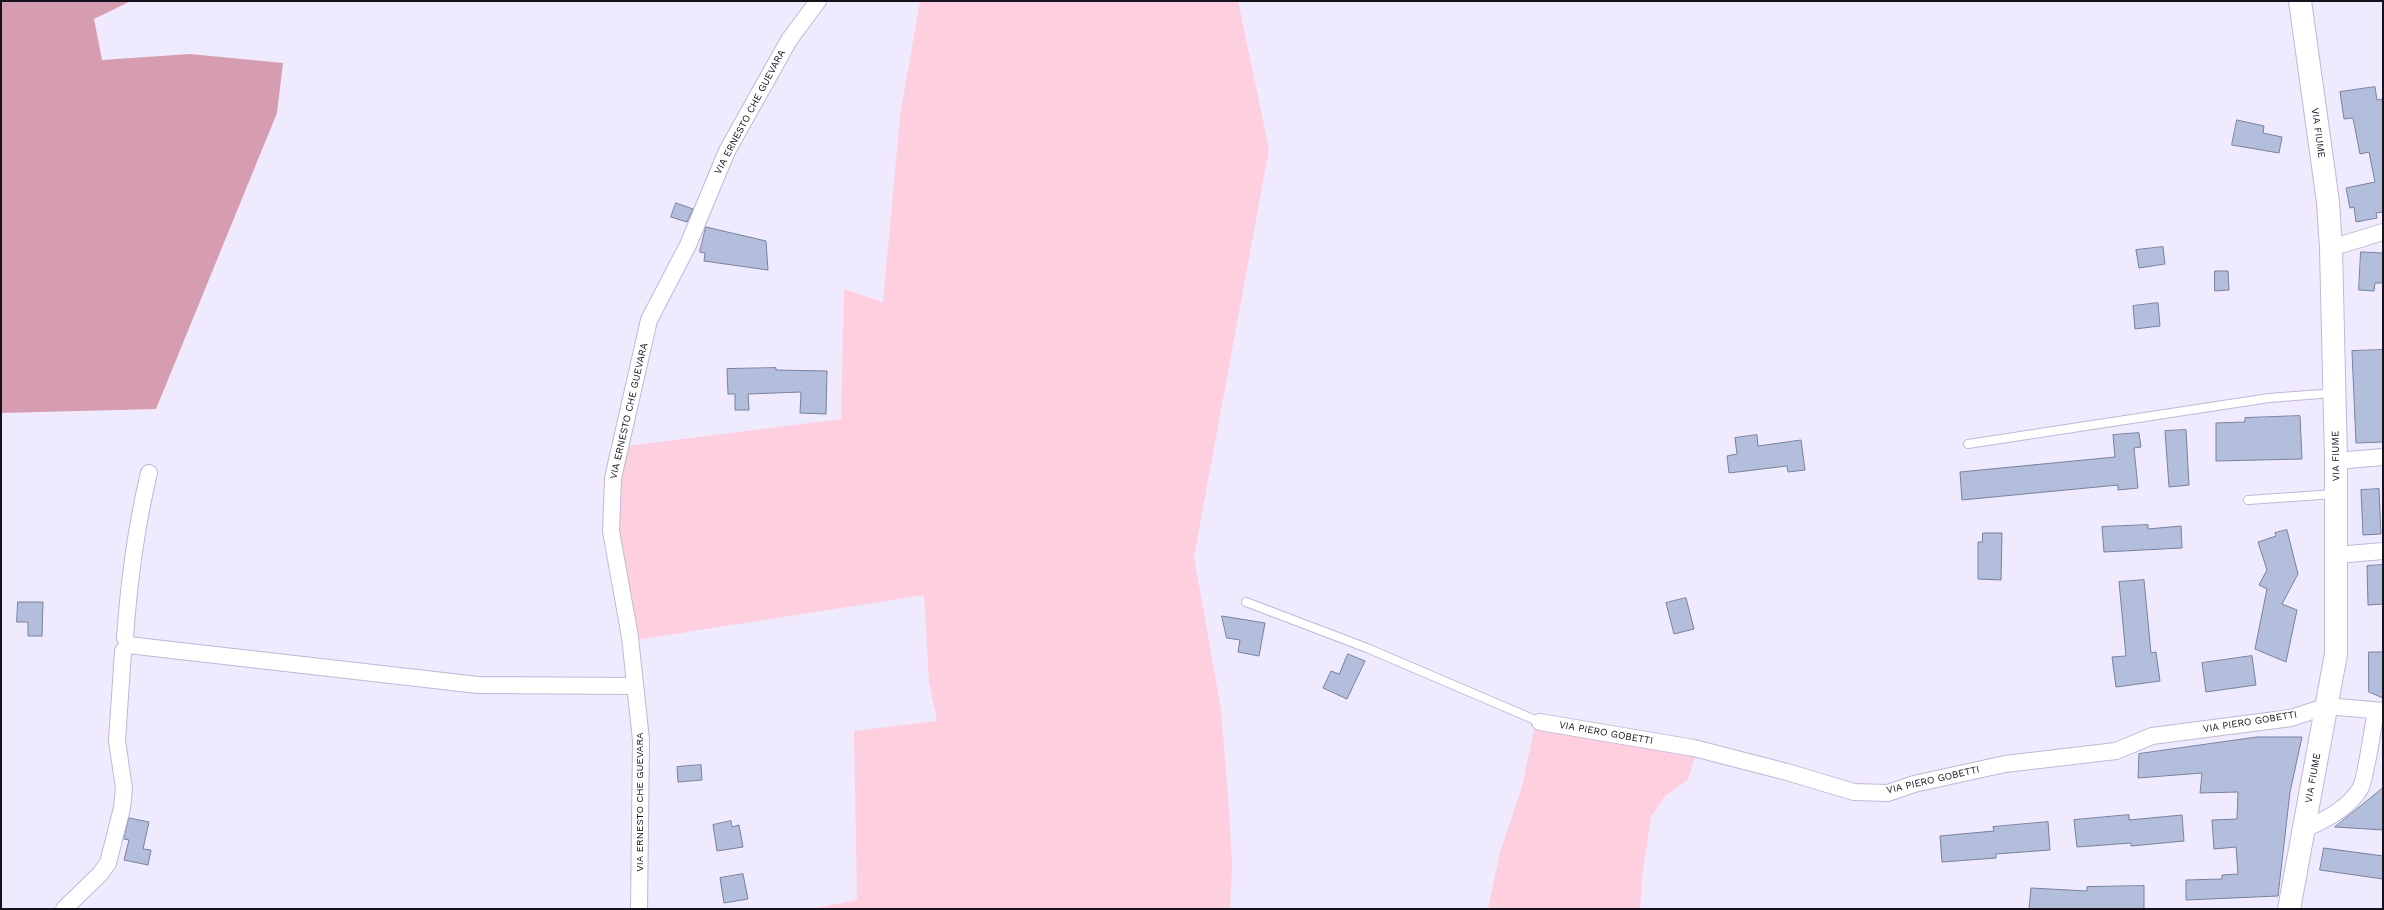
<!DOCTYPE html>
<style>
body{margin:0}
#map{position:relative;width:2384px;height:910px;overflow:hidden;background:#f0eafe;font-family:"Work Sans",sans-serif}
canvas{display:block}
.frame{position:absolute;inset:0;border:2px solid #16121d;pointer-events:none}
</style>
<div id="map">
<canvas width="2384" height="910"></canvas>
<div class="frame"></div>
</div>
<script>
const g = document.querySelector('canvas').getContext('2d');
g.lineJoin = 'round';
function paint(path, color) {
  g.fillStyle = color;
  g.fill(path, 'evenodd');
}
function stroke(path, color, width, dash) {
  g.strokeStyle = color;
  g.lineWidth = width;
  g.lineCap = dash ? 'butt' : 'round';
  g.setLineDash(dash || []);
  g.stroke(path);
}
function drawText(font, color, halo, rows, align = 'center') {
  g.font = font + ' "Work Sans",sans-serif';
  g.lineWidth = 4;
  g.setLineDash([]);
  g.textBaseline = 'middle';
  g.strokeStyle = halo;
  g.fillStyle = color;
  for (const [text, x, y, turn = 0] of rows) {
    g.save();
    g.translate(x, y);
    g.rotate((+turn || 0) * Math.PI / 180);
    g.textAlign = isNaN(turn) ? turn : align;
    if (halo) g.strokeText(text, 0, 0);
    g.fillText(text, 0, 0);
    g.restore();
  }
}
const green = new Path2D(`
 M920,1H1238L1269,149L1194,557L1221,709L1229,809L1232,865L1230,909H810L857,900L854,731L937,721L929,682L924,595L636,640L617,530L619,479L627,446L841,419L844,289L883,302L900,116Z
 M1537,726L1696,754L1688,780L1664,797L1651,817L1642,878L1640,909H1488L1500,852L1522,787L1533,734Z`);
const forest = new Path2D(`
 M1,1H131L94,19L102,60L190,54L283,63L277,113L156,409L1,413Z`);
const building = new Path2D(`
 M2375,87L2377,100L2382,99L2383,109V212L2376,213L2377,218L2356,222L2354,207L2350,208L2346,188L2375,182L2369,152L2360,154L2353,118L2344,119L2340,92Z
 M2237,120L2264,126L2263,133L2282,137L2279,153L2232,145Z
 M676,203L693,209L687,222L671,217Z
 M706,227L766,241L768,270L704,261L705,253L700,252Z
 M2163,247L2165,264L2139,268L2136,250Z
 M2361,252L2383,253V283H2375L2374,291L2359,290Z
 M2215,271H2228L2229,290L2215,291Z
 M2158,303L2160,326L2135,329L2133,306Z
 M2383,350V442L2356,443L2352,351Z
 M776,368V370L827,371L826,414L800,413L801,392L748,394L749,410H735V394H728L727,369Z
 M2300,416L2302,459L2216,461V423L2245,422V418Z
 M2186,430L2189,485L2169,487L2165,431Z
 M2139,433L2141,447L2134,448L2138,488L2118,490V485L1962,500L1960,472L2115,457L2113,435Z
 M1757,435L1758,446L1801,440L1805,470L1788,472L1787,466L1729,473L1727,456L1737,454L1735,438Z
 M2379,489L2381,534L2363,535L2361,490Z
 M2148,525V529L2181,526L2182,548L2104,552L2102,527Z
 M2287,530L2298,574L2282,604L2297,610L2286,662L2255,649L2267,589L2259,585L2267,570L2258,542L2276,536L2275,533Z
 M1983,533H2002L2001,580L1978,579V542H1982Z
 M2383,565V604L2368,605L2367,566Z
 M2144,580L2151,653L2156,652L2160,681L2116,687L2112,657L2126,656L2119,582Z
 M1686,598L1694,629L1674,634L1666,603Z
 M18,602H43L42,636H28V622H17Z
 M1222,616L1265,623L1259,656L1238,652L1240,640L1227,638Z
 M2369,652H2383V698L2369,692Z
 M1348,654L1365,661L1347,699L1323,688L1331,671L1339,674Z
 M2252,656L2256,685L2206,692L2202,663Z
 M2257,737H2302L2290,792L2278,896L2186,900V880L2222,879V875L2238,874L2236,847L2214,849L2212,820L2237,819L2238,792L2200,793L2202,773L2138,778L2139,754Z
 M701,765L702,780L678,782L677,767Z
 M2383,788V830L2335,827Z
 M2129,815V820L2182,815L2184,841L2131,846V843L2077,847L2074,820Z
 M129,818L149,822L143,849L151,850L148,865L124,860L129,840L124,839Z
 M731,821L732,827L739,825L743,847L717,851L713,825Z
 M2048,822L2050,850L1996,854V858L1942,862L1940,836L1994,831L1993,827Z
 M2324,848L2383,856V879L2320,870Z
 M743,874L748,899L724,903L720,878Z
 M2144,886V909H2029L2031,888L2087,891V887Z`);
const lane = new Path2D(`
 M1968,444L2269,398L2334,393
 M2248,500L2335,494
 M1246,602L1367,648L1540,722`);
const street = new Path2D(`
 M2331,248L2383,232
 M2336,461L2383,457
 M149,473C136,527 129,581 125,637L128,645L478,685L635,686
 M2337,555L2383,551
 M1540,722L1694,748L1787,772L1854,792L1888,793L1914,784L2005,764L2116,751L2152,736L2291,718L2327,706L2383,711
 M2304,829C2324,821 2348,808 2360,789C2366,779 2373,725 2376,711
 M64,909L100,874L108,863L122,808L124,788L117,741L123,651L128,645
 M639,909L641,740L630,637L611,531L613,478L649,320L688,245L727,151L789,40L818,1`);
const secondary = new Path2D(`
 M2289,909L2336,654V461L2331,248L2328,202L2300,1`);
const streetNames = [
 ["VIA ERNESTO CHE GUEVARA",750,112,-62],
 ["VIA FIUME",2318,133,82],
 ["VIA ERNESTO CHE GUEVARA",629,411,-77],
 ["VIA FIUME",2336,456,-91],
 ["VIA PIERO GOBETTI",2250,722,-9],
 ["VIA PIERO GOBETTI",1606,733,10],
 ["VIA FIUME",2313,778,-80],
 ["VIA PIERO GOBETTI",1933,780,-13],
 ["VIA ERNESTO CHE GUEVARA",640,802,-90]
];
paint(green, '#fed0df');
paint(forest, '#d59daf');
paint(building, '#b3bedd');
stroke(building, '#77819e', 1);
stroke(lane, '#c1b7d7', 10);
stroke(street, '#c1b7d7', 18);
stroke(secondary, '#c1b7d7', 24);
stroke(lane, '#fff', 8);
stroke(street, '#fff', 16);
stroke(secondary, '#fff', 22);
drawText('10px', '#16121d', '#fff', streetNames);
</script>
